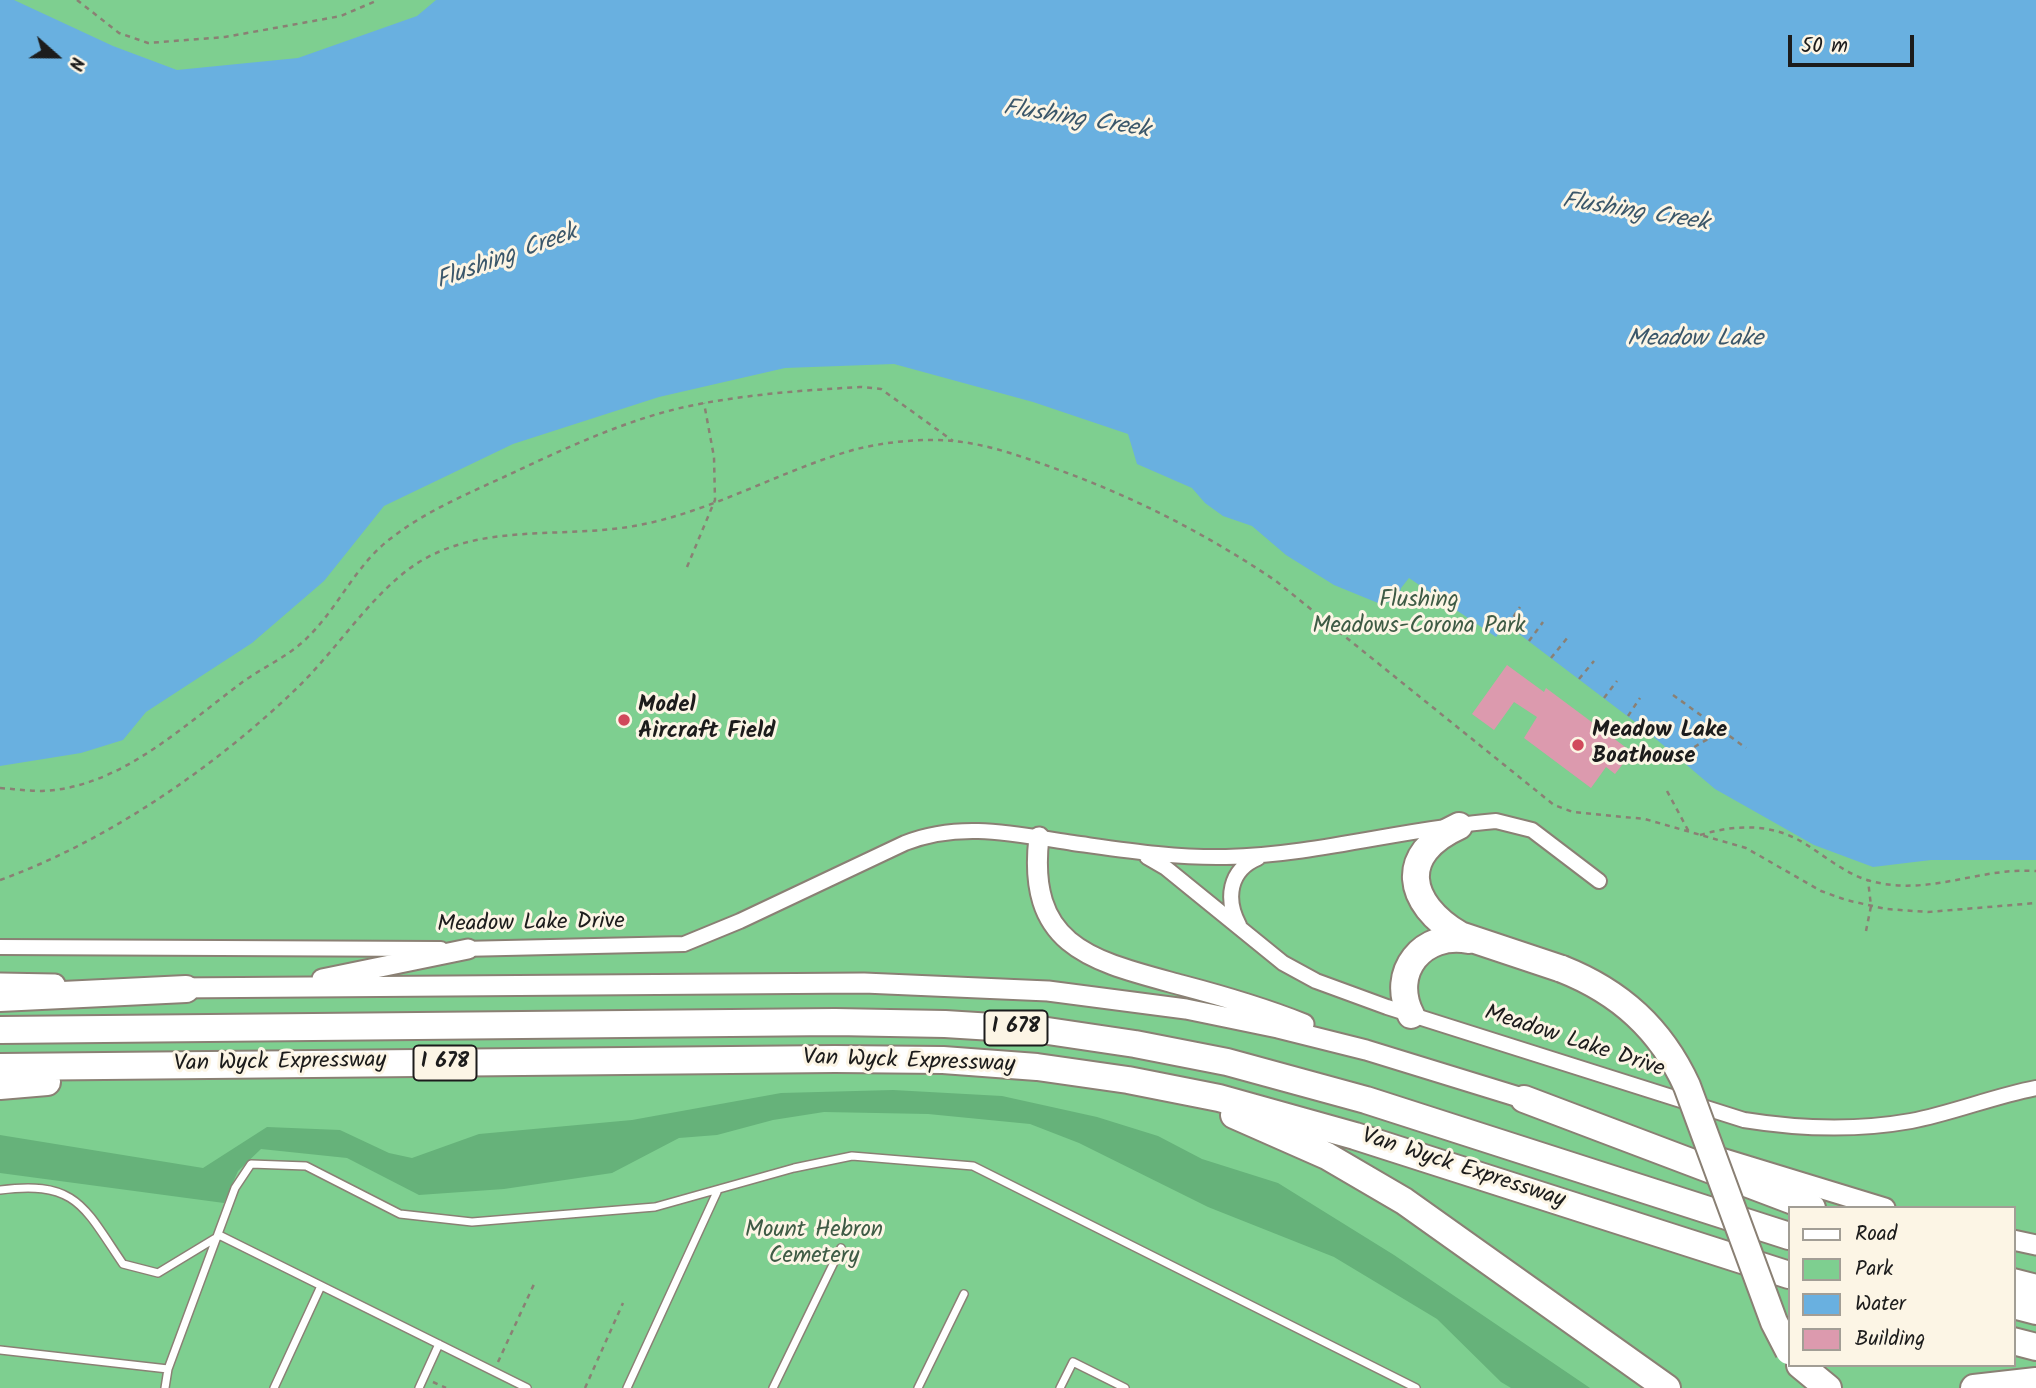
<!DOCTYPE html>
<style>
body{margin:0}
#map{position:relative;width:2036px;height:1388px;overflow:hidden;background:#f7e4cc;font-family:Kalam,sans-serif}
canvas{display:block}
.legend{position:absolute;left:1788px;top:1206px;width:228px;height:161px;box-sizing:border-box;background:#fcf5e5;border:2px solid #a29e95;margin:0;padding:9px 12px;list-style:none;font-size:21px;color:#1c1c1c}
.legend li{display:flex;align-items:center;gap:14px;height:35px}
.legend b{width:35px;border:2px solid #a29e95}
.north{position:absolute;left:21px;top:21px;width:70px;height:70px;-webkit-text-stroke:5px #fcf5e5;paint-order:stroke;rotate:111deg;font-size:19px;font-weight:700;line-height:28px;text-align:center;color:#1c1c1c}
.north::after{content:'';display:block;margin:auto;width:24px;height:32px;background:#1c1c1c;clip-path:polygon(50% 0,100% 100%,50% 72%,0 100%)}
.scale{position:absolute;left:1788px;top:35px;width:126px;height:32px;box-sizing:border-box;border:4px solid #1c1c1c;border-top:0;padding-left:9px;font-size:21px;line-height:24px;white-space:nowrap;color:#1c1c1c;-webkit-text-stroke:5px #fcf5e5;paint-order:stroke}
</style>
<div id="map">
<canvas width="2036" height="1388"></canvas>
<ul class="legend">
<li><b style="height:9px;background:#fff"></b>Road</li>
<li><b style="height:19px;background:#7ecf90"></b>Park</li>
<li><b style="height:19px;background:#69b0e0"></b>Water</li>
<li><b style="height:19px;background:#dc9aae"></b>Building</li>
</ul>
<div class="north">N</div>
<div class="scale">50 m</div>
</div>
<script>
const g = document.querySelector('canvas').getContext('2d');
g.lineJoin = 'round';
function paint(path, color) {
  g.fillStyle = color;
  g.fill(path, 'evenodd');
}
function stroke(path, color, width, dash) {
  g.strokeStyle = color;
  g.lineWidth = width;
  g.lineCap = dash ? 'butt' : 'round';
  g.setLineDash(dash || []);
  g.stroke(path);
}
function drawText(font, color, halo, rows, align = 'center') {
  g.font = font + ' Kalam,sans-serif';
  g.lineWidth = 6;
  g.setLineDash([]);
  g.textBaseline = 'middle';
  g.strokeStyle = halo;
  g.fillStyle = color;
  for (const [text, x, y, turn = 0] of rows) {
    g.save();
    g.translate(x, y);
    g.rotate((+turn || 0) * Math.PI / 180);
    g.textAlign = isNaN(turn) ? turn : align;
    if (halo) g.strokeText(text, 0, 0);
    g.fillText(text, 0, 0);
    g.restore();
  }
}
const green = new Path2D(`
 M0,0H2036V1388H0ZM1789,1208H2013V1365H1789Z`);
const forest = new Path2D(`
 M893,1090L1002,1096L1097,1117L1158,1136L1202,1159L1278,1183L1394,1255L1590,1388H1511L1501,1382L1437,1319L1334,1257L1208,1207L1079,1143L1030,1124L928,1114L824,1112L773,1120L717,1135L679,1138L612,1173L504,1189L419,1195L347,1158L261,1149L238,1171L224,1203L0,1173V1135L203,1168L267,1127L340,1130L389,1153L412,1158L479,1134L632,1120L781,1093Z`);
const water = new Path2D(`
 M0,0H14L113,46L177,70L298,58L417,16L436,0H2036V860H1931L1873,867L1814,845L1715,789L1643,728L1506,624L1496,637L1409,578L1401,588L1399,595L1391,602L1378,603L1334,585L1286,555L1252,526L1223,516L1205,503L1192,488L1137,464L1128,434L1033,402L894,364L785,368L659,397L513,444L384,506L324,581L252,643L146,712L123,740L81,753L0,766Z`);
const building = new Path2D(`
 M1507,665L1544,692L1546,688L1632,752L1615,774L1606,767L1591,788L1524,738L1537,717L1514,702L1494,730L1472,714Z`);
const path = new Path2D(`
 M77,0L119,33L148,43L225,37L341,16L378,0
 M687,567L715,500L714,457L704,403
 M1508,625L1520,607
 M1529,641L1543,622
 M1551,658L1568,637
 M1579,679L1594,661
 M1673,695L1746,748
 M1604,698L1617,681
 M1628,716L1640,698
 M1677,757L1708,739L1717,726
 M0,788C14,789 28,791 42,791C119,788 182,727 240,684C262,667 289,657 309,636C339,606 356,565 390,539C424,512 467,494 506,476C566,448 629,418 694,405C750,394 806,390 862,387L881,389L953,441
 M1667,791L1689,832
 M1700,835C1737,824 1774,823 1807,845C1826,857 1845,873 1867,880C1927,898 1978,867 2036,871
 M0,880C106,842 215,767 296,689C336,651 371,594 416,564C481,522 562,539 634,526C710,513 779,471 853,450C884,442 921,438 953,441C987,444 1020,456 1051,467C1132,496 1205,533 1276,581L1554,805L1573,812L1645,819L1746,848L1821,891L1846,900L1886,909L1928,912L2036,903
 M1866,931L1871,906L1868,880
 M498,1362L535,1282
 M433,1382L446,1388
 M585,1388L623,1303`);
const service = new Path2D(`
 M0,1190C77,1180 84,1207 123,1264L158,1273L219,1236
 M219,1235L527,1388
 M0,1350L168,1369
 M165,1388L168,1369L235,1188L251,1164L306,1166L400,1214L472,1222L655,1207L794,1168L852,1156L973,1166L1416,1388
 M274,1388L321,1286
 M419,1388L439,1344
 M627,1388L717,1192
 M773,1388L841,1248
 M918,1388L964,1294
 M1060,1388L1073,1362L1125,1388`);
const minor = new Path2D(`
 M1147,857L1166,868L1283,963L1316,981L1387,1007L1744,1120C1800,1129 1855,1131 1911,1121C1953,1113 1994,1096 2036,1088
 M1239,925C1225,899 1229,870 1258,858
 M0,947L441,949
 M461,949L684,944L740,921L905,843C960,821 1015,834 1073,843C1124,850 1174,858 1226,857C1317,855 1406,828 1496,821L1532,830L1599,881`);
const tertiary = new Path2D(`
 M1039,837C1026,948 1093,961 1181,985C1223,996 1264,1008 1304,1024
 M322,979L468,949
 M0,983L55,984
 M172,988L864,983L1048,991L1186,1009L1278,1028L1366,1050L1535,1102
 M1705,1153L1885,1208
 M2013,1240L2036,1245`);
const motorway = new Path2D(`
 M1459,826C1397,854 1406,903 1460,935L1562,969
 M0,998L186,989
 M1411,1015C1389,972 1423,931 1469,940
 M0,1030L835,1022L945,1024L1041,1030L1135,1044L1227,1062L1366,1100L1789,1236
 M0,1067L835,1059L943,1060L1037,1067L1128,1080L1219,1098L1355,1136L1789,1275
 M0,1086L47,1082
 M1524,1099L1812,1208
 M1234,1115L1327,1156L1404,1201L1667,1388
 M2013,1282L2036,1288
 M2013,1305L2036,1311
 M2013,1341L2036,1347
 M1800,1365L1828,1388
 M1974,1388L2036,1381`);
const motorwayBridge = new Path2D(`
 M1562,969C1620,992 1661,1029 1687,1086L1774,1322L1789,1351`);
const markers = [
 [624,720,7,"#d1495b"],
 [1578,745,7,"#d1495b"]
];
const shields = [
 [1016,1028,63],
 [445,1063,63]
];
const shieldNames = [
 ["I 678",1016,1028],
 ["I 678",445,1063]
];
const parkNames = [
 ["Flushing",1419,602],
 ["Meadows-Corona Park",1419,628],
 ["Mount Hebron",814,1232],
 ["Cemetery",814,1258]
];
const poiNames = [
 ["Model",638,707],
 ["Aircraft Field",638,733],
 ["Meadow Lake",1592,732],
 ["Boathouse",1592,758]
];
const streetNames = [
 ["Meadow Lake Drive",531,925,-1],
 ["Meadow Lake Drive",1574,1043,18],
 ["Van Wyck Expressway",909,1063,2],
 ["Van Wyck Expressway",280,1064,-1],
 ["Van Wyck Expressway",1463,1170,18]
];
const waterNames = [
 ["Flushing Creek",1076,121,9],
 ["Flushing Creek",1635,214,9],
 ["Flushing Creek",507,259,-20],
 ["Meadow Lake",1695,341]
];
paint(green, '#7ecf90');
paint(forest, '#66b27a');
paint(water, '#69b0e0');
paint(building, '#dc9aae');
stroke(service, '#8a8074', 10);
stroke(minor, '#8a8074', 18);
stroke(tertiary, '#8a8074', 23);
stroke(motorway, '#8a8074', 30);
stroke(path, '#8a8074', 2.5, [5, 5]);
stroke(service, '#fff', 7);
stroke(minor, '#fff', 14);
stroke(tertiary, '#fff', 19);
stroke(motorway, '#fff', 26);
stroke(motorwayBridge, '#8a8074', 30, []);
stroke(motorwayBridge, '#fff', 26);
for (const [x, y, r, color] of markers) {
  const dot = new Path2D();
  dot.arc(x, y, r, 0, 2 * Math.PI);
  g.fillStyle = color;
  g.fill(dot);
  stroke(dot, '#fcf5e5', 2.5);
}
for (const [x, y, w] of shields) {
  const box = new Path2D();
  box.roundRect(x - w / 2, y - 17.5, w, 35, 5);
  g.fillStyle = '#fcf5e5';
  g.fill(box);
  stroke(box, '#1c1c1c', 2);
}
drawText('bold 21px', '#1c1c1c', null, shieldNames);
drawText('23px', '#3e5b45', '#fcf5e5', parkNames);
drawText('bold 23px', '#1c1c1c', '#fcf5e5', poiNames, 'left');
drawText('23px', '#1c1c1c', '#fcf5e5', streetNames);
drawText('italic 24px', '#3b576a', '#fcf5e5', waterNames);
</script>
